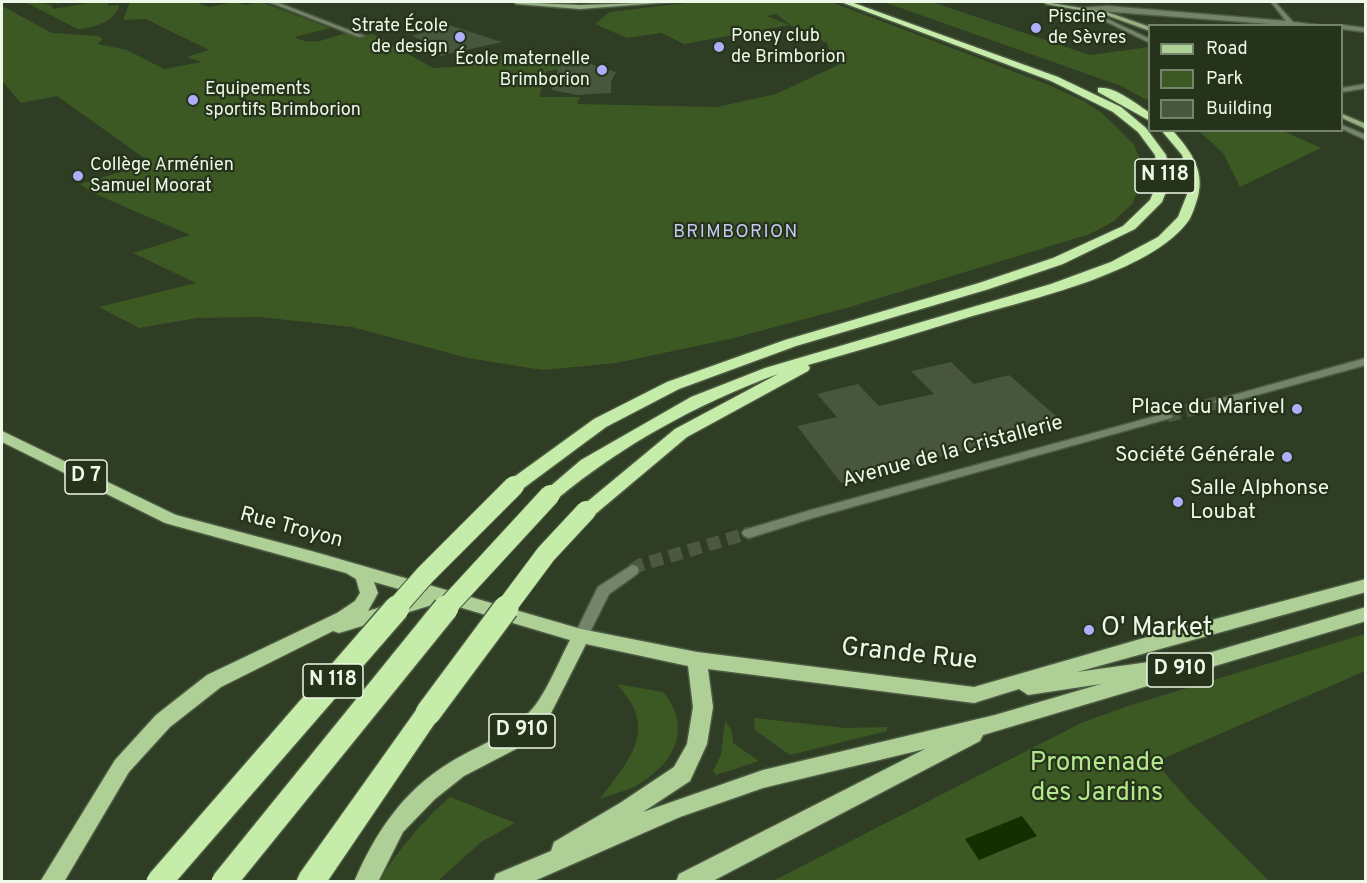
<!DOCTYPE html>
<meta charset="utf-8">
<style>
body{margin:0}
#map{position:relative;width:1367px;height:883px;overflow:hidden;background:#2f3d24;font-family:Overpass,sans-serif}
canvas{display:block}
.frame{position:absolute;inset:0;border:3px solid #eef8e8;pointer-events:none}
.legend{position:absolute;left:1148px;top:24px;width:195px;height:108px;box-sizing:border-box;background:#25331a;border:2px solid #75826c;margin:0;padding:8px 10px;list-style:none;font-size:18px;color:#eef8e8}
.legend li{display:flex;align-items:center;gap:12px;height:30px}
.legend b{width:30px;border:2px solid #75826c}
</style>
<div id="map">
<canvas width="1367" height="883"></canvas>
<div class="frame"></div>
<ul class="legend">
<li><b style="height:8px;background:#aed097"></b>Road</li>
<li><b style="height:16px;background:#3c5923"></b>Park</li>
<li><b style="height:16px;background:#47563d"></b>Building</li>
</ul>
</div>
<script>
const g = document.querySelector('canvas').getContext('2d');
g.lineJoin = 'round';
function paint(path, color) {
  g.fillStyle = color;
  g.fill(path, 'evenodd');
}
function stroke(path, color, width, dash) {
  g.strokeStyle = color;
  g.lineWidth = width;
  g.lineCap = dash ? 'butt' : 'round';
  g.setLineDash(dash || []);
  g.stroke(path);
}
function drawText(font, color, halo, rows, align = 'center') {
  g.font = font + ' Overpass,sans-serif';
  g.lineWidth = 4.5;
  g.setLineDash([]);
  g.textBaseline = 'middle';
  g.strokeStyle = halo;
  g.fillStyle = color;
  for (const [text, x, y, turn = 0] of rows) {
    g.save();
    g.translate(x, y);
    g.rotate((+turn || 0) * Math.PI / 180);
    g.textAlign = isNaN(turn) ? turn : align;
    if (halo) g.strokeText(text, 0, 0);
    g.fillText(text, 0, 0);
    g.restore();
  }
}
const green = new Path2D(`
 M44,2L41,3L51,5L53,9L89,3L115,2L108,3V6L119,5C118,20 92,29 78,29L27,3Z
 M130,2H195L209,7L235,2L245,5L261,2L330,28L295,37C315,49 329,35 350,33C358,32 364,36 373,34L433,68L469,66L497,55L545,60L543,63H565L560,70L547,71L539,97H580L577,104L717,107L776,94L838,65L833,60L827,43L792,26L776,14L767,16L789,25L684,44L661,33L627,38L595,24L610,12L694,2H831L1044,83L1084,101L1102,113L1134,145L1142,163L1140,185L1132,204L1114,221L1090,234L850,307L730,339L616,363L543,370L468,358L352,327L260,317L197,318L139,328L99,307L196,283L133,253L190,235L91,192L80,184L151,163L57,96L21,103L2,81V6L52,33L98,36L103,39L97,44L127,50L164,69L202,62L187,57L209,50L146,19L123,20Z
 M884,2H932L1090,55L1149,47V101L1121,86Z
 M1199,131H1283L1321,148L1240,187L1223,153Z
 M1365,634V671L1155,762L1192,804L1269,881L771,882L1081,723L1128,706Z
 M617,684L663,692C692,727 676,762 639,784C628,791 612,794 600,799C618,773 648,745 635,711C632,702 623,692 617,684Z
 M754,718L845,728L887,727V731L790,755L755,730Z
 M725,721L732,731L733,743L759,761L716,775L713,771L721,755Z
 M450,797L515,823L481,842L438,881H379C398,850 422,821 450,797Z`);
const water = new Path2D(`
 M1022,816L1037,836L979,860L965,839Z`);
const building = new Path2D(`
 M449,25L502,42L440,56L439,47L412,36Z
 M565,56L616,72L611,82V93L577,95L552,90L555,76Z
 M951,362L974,384L1009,375L1065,424L841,483L797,426L837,417L817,394L858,384L879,406L934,394L911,371Z`);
const streetTunnel = new Path2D(`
 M1167,416L1220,402
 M632,570L640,565L749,533`);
const street = new Path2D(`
 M269,2H276L364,36L359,37Z
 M1271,2H1275L1293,22L1326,26H1297L1088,10L1150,39V43L1078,8L1107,6L1286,21Z
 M1342,25L1366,28V32L1342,29Z
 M1366,84V88L1342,92V88Z
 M1342,125L1366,135V140L1342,129Z
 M1366,358V365L1220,405L1214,402L1216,400Z
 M1167,413L1173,416L1171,418L816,517L749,538L744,536L742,533L744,530L811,510Z
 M632,565L637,566L639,570L637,574L609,594L586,640L581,642L576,640L574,636L598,587Z`);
const secondary = new Path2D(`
 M514,2L580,5L672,2L580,9L516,4Z
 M1044,2L1107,12L1150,27V31L1106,15L1046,4Z
 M1342,114L1366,124V129L1342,118Z`);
const primary = new Path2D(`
 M2,431L176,515L315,552L581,629L697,652L974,687L1144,638L1366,579V592L1077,672L1156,661L1164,666L1366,607V621L983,735L980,741L711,882H676L679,874L925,749L763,788L680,817L532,882H493L496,874L551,851L554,842L620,803L674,767L687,744L693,707L688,666L586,644L548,719L516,749L464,776L435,799L403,832L378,882H354C375,833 403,791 449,763C481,743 506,739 533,708C546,693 560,659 570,640L442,602L339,633L333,631L221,687L170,727L129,772L64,882H40L115,760L156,715L207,675L337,613L355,601L360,593L356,579L346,573L165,523L2,442ZM374,582L420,595L368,611L378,593ZM708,669L974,703L1019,689L1028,695L1101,684L995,715L763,770L643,812L690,781L707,744L713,707Z`);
const highway = new Path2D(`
 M841,2H851L1058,77L1121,107L1146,128L1166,155L1171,179L1162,202L1135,229L1063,264L989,289L796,346L679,389L606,427L521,490L514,492L507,490L504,486L507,482L594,419L667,382L785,340L979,283L1053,258L1123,226L1150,200L1159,179L1155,155L1138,132L1113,112L1051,81Z
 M1098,88C1115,86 1136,104 1150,113V121L1098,92Z
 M1161,130H1172C1192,152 1207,173 1196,203C1194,209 1192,215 1189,220C1152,273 1027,300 966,318C914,334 861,350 808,365L810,368L808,371L687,437L593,516L586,518L579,516L576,511L675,429L778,374C699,403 622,445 557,499L550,501L543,499L540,495L581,460L691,397L765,368L1051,284L1111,262L1158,237L1178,217L1188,192V173L1182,155Z
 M428,703L437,706L440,713L437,720L327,882H296L300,873L419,706Z`);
const highwayBridgeFar1 = new Path2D(`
 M395,609L425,575L514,486
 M445,609L550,495
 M505,609L546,554L586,511`);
const highwayBridge = new Path2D(`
 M428,713L506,608
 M159,882L397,608
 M224,882L446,608`);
const markers = [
 [1036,28,6,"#adaffb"],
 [460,37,6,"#adaffb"],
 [719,47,6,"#adaffb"],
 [602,70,6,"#adaffb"],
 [193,100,6,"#adaffb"],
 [78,176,6,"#adaffb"],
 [1297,409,6,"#adaffb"],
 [1287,457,6,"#adaffb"],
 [1178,502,6,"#adaffb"],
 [1089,630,6,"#adaffb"]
];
const farPoinames = [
 ["Piscine",1048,18],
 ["de Sèvres",1048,39],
 ["Strate École",448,27,"right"],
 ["de design",448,48,"right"],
 ["Poney club",731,37],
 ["de Brimborion",731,58],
 ["École maternelle",590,60,"right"],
 ["Brimborion",590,81,"right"],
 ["Equipements",205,90],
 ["sportifs Brimborion",205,111],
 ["Collège Arménien",90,166],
 ["Samuel Moorat",90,187]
];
const farNeighbourhoodnames = [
 ["BRIMBORION",736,233]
];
const shields = [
 [1165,176,60],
 [86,477,42],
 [1180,670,66],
 [333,681,60],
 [522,731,66]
];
const shieldNames = [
 ["N 118",1165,176],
 ["D 7",86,477],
 ["D 910",1180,670],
 ["N 118",333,681],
 ["D 910",522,731]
];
const poiNames = [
 ["Place du Marivel",1285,409],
 ["Société Générale",1275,457],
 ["Salle Alphonse",1190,490,"left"],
 ["Loubat",1190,514,"left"]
];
const streetNames = [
 ["Avenue de la Cristallerie",953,453,-15],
 ["Rue Troyon",291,529,15]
];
const nearPoinames = [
 ["O' Market",1101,630]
];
const nearStreetnames = [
 ["Grande Rue",909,656,6]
];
const nearParknames = [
 ["Promenade",1097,765],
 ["des Jardins",1097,795]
];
paint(green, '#3c5923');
paint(water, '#152e00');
paint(building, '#47563d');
stroke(streetTunnel, '#4c5941', 13, [13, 7]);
stroke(street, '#4e5b43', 3);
stroke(secondary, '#4e5b43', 3);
stroke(primary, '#4e5b43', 3);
stroke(highway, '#4e5b43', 3);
paint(street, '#748469');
paint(secondary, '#95af83');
paint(primary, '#aed097');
paint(highway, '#c5eda9');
stroke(highwayBridgeFar1, '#4e5b43', 22, []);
stroke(highwayBridge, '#4e5b43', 28, []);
stroke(highwayBridgeFar1, '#c5eda9', 20);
stroke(highwayBridge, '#c5eda9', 25);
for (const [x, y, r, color] of markers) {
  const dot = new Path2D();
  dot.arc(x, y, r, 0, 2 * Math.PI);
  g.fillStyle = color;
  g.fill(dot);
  stroke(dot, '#25331a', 2);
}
drawText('18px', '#eef8e8', '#25331a', farPoinames, 'left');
g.letterSpacing = '1.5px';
drawText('18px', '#c7c9f4', '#25331a', farNeighbourhoodnames);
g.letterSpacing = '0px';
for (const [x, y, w] of shields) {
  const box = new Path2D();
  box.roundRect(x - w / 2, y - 17, w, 34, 4.5);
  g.fillStyle = '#25331a';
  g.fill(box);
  stroke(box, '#eef8e8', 1.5);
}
drawText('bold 20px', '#eef8e8', null, shieldNames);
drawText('21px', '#eef8e8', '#25331a', poiNames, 'right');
drawText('21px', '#eef8e8', '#25331a', streetNames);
drawText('26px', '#eef8e8', '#25331a', nearPoinames, 'left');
drawText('26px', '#eef8e8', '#25331a', nearStreetnames);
drawText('26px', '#b4e88e', '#25331a', nearParknames);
</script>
